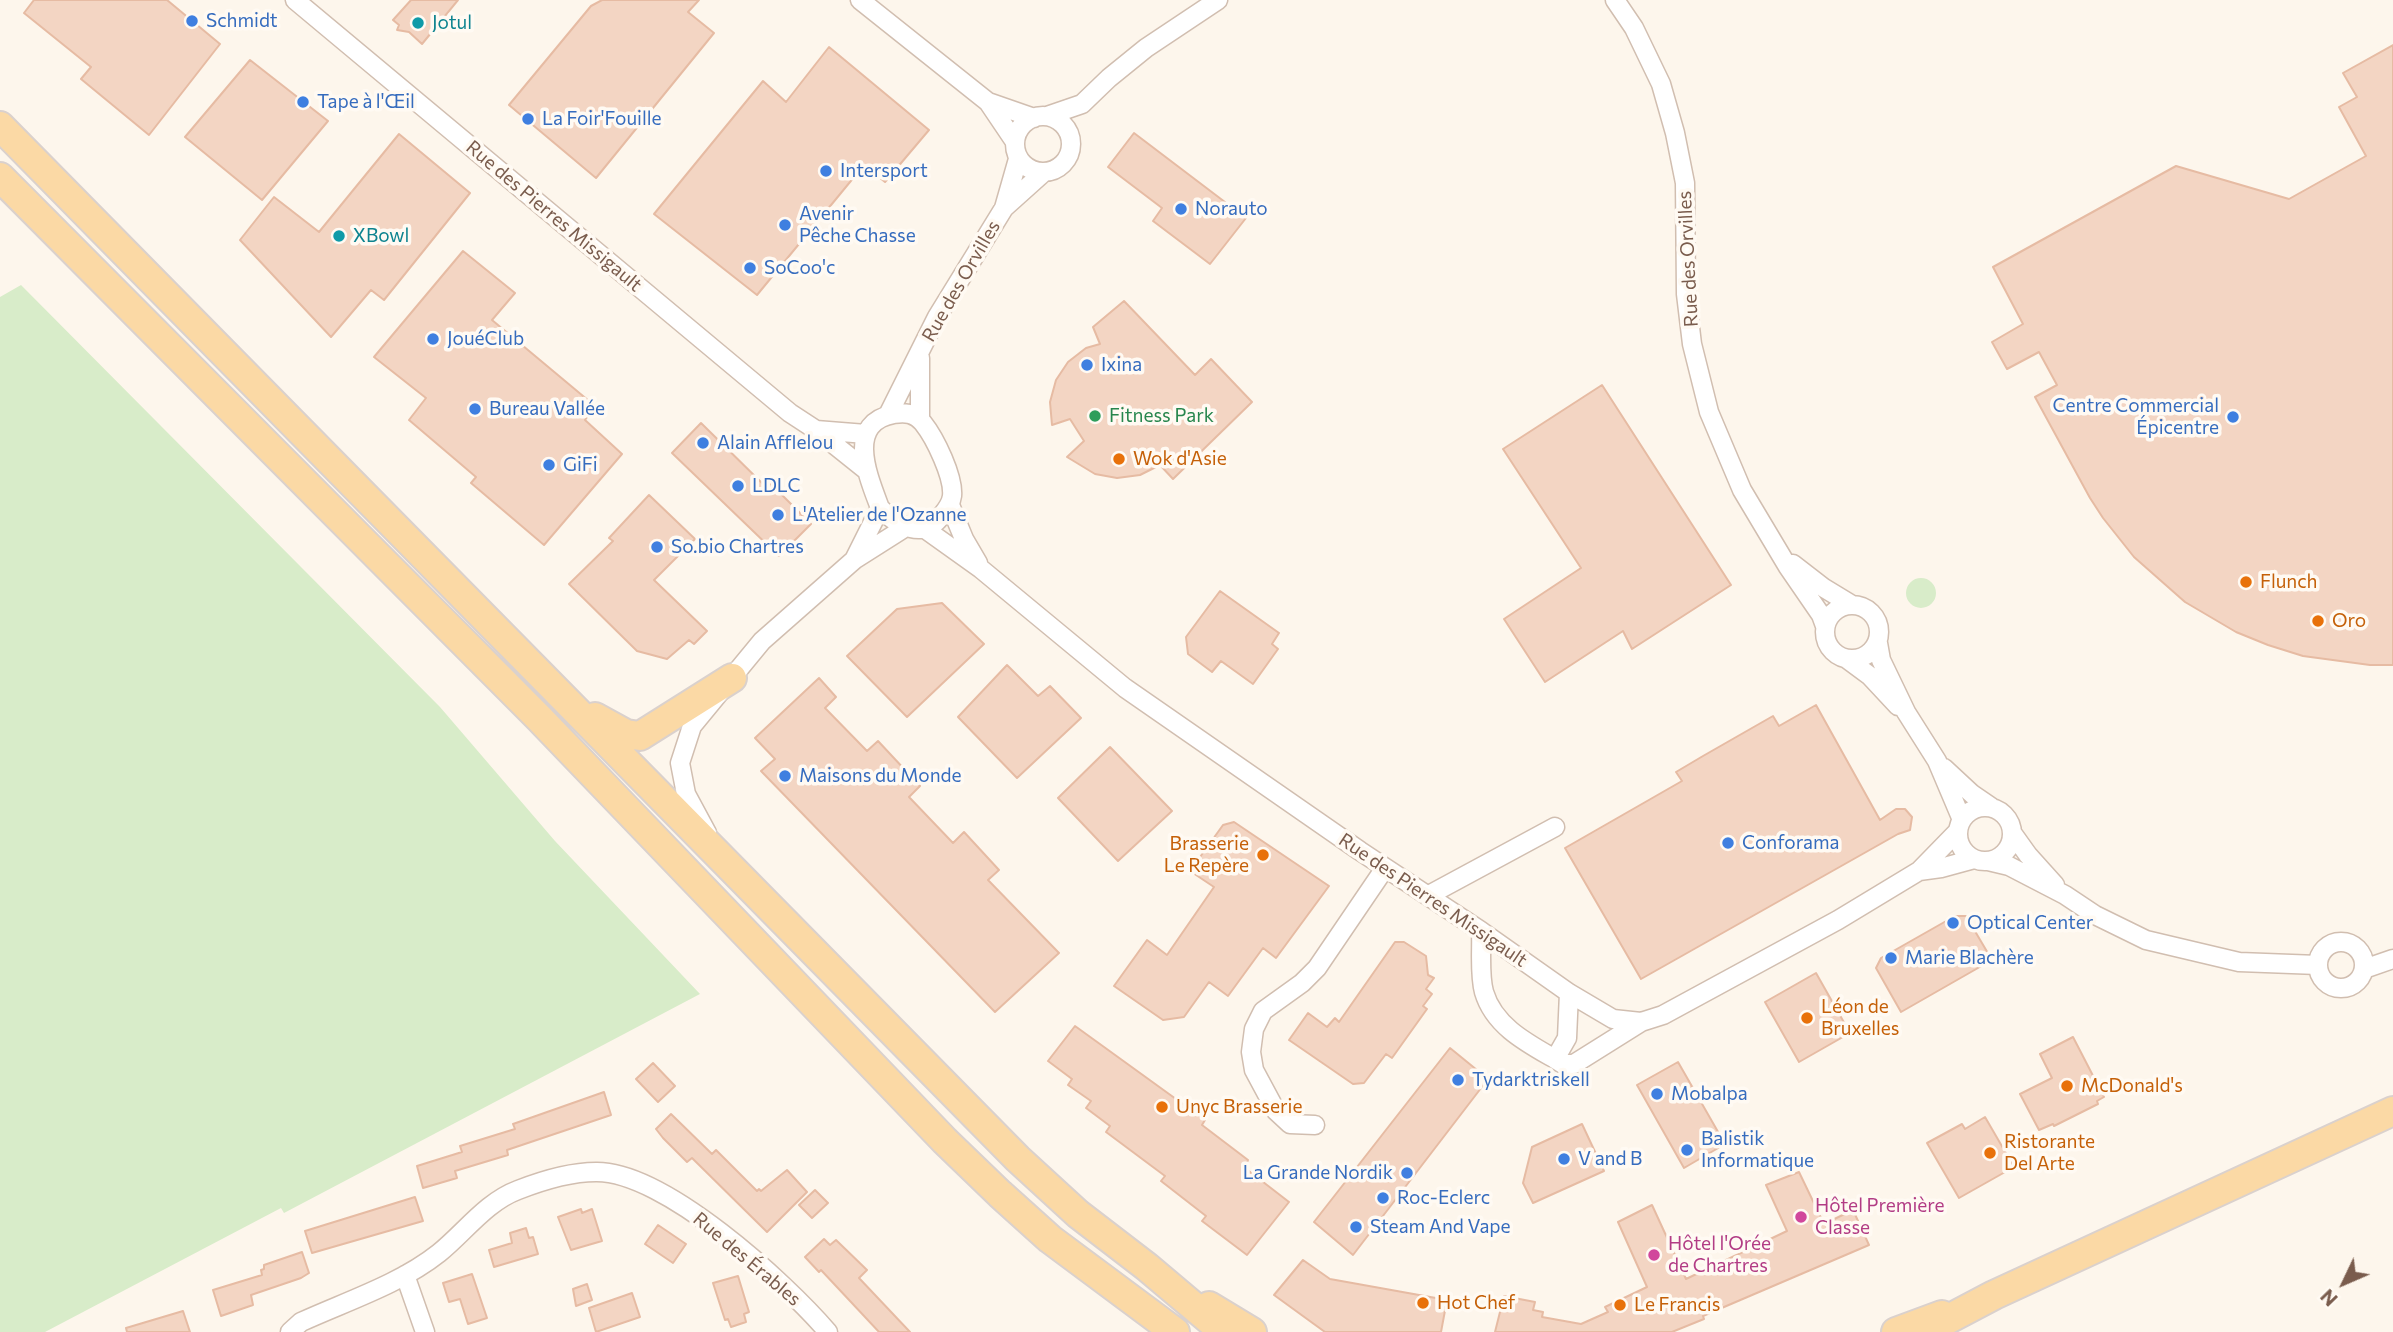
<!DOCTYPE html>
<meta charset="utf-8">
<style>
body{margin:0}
#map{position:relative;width:2393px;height:1332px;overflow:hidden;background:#fdf6ec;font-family:Commissioner,sans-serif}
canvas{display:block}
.north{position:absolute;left:2309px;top:1248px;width:70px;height:70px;-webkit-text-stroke:5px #fffaf3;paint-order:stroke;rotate:226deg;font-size:19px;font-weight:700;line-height:28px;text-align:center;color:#7a5c4d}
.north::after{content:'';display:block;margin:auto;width:24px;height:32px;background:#7a5c4d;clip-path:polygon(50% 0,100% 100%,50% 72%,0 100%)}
</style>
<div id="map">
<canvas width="2393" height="1332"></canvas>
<div class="north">N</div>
</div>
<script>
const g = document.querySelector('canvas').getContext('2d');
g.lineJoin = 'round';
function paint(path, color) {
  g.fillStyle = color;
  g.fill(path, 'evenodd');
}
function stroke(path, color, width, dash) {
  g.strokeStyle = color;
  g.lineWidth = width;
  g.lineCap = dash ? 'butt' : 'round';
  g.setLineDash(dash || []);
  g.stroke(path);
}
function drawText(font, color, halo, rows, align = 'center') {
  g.font = font + ' Commissioner,sans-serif';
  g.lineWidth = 7;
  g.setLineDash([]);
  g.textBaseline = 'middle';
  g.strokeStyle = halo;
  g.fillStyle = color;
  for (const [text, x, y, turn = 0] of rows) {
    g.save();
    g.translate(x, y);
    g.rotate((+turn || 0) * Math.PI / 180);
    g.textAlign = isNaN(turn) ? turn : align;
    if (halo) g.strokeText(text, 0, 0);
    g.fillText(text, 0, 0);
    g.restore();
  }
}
const green = new Path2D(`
 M21,285L440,707L555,841L700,994L284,1213L281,1208L45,1332H0V297Z
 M1906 593a15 15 0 1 1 30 0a15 15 0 1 1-30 0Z`);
const building = new Path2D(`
 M34,0H167L220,44L149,135L81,79L91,67L24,13Z
 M411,0H458L422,44L409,32L397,30L399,25L393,20Z
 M602,0H699L688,12L714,33L596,178L509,105L591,6Z
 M2393,45V665H2370L2303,656L2268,645L2236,632L2185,602L2134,557L2103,518L2090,498L2035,397L2057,385L2039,352L2007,369L1992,342L2023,324L1993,267L2176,166L2289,199L2366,156L2339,107L2357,97L2343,73Z
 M829,47L929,130L885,182L864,165L757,295L654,214L763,81L786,102Z
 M250,60L328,121L262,200L185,137Z
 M1134,133L1246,218L1210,264L1153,221L1162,208L1108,167Z
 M399,134L470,193L384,300L371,290L331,337L240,240L274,197L319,232Z
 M463,251L515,293L492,320L595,406L585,420L622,454L544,545L471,483L476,477L409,420L426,398L374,357Z
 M1124,301L1195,375L1211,359L1252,402L1173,479L1160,465L1140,475L1117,478L1095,474L1067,457L1084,441L1070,419L1052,425L1050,402L1056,380L1068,362L1086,348L1100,344L1093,327Z
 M1602,385L1731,585L1632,649L1623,631L1545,682L1504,619L1581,568L1503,449Z
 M701,423L766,487L770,483L811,524L779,556L672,453Z
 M649,495L695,539L654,580L707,631L694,644L689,640L667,659L637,651L569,584L613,541L609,538Z
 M1220,591L1279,633L1272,644L1278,649L1253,684L1221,661L1212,672L1188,654L1186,637Z
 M942,603L984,644L907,717L847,656L897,609Z
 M1007,665L1038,696L1050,686L1081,718L1017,778L958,717Z
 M819,678L836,697L825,708L867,751L878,741L920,786L909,797L953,843L964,832L999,870L988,880L1059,953L995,1012L761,771L775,759L755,738Z
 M1816,705L1880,820L1896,809H1905L1912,817L1910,830L1898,834L1641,979L1565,848L1682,781L1676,772L1703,756L1773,716L1779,726Z
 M1110,747L1172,811L1118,861L1058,798Z
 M1234,822L1329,886L1276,958L1263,948L1228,996L1209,982L1184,1017L1163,1020L1114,986L1147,940L1167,955L1214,887L1190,871L1223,825Z
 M1955,916H1966L1992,960L1901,1012L1876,968L1881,958Z
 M1395,942H1404L1426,956L1428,975L1434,978L1426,989L1432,994L1423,1006L1427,1009L1392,1058L1386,1054L1364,1083L1353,1084L1289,1040L1308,1013L1327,1027L1335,1018L1339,1022Z
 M1816,973L1850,1033L1799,1062L1765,1002Z
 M1075,1026L1205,1120L1202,1125L1248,1160L1245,1168L1289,1202L1247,1255L1202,1221L1206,1216L1161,1181L1165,1176L1106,1132L1110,1126L1086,1108L1091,1101L1068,1085L1072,1079L1048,1061Z
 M2073,1037L2104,1097L2097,1101L2098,1104L2054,1126L2053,1124L2039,1130L2020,1094L2052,1078L2040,1054Z
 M1450,1048L1488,1079L1353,1255L1314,1222Z
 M1678,1062L1725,1144L1684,1168L1637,1085Z
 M653,1063L675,1086L658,1102L636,1079Z
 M604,1092L611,1115L507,1150L508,1155L455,1171L457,1178L423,1188L417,1166L462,1152L460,1146L515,1129L513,1124Z
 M671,1114L712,1154L716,1150L757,1191L759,1189L761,1191L787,1170L807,1192L767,1232L692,1158L687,1162L663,1138L656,1129Z
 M1985,1117L2014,1167L1959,1198L1927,1143L1962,1124L1965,1129Z
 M1582,1124L1604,1171L1533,1203L1523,1183L1532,1147Z
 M1799,1172L1824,1224L1853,1210L1869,1245L1703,1316L1704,1319L1672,1332H1495L1504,1296L1535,1302L1533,1310L1543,1312L1542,1317L1581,1324L1608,1312L1605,1307L1647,1287L1618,1222L1652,1205L1686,1279L1787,1231L1766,1185Z
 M815,1190L828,1203L812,1218L799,1205Z
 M415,1197L423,1221L312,1253L305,1231Z
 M581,1209L582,1213L592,1209L602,1241L571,1250L558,1217Z
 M658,1225L686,1244L673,1263L645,1244Z
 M526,1228L529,1238L533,1237L538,1254L494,1267L489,1250L512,1243L510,1233Z
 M824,1239L830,1245L836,1240L867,1270L859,1278L910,1332H879L821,1270L819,1272L805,1257Z
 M302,1252L309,1273L301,1278L251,1295L253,1305L221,1316L213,1290L262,1275L261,1270L264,1269V1265Z
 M1303,1260L1330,1279L1447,1300L1441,1332H1325L1274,1295Z
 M472,1274L487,1318L468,1324L460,1299L449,1302L443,1283Z
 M738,1276L749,1312L744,1314L746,1322L731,1327L728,1319L725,1320L713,1283Z
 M587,1284L592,1300L576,1306L573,1289Z
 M632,1293L640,1317L596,1332L589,1308Z
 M183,1311L190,1332H127L126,1328Z`);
const street = new Path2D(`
 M295,0L790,413L816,430L866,470
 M860,0L988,102L1015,142
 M1615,0L1634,28L1661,84L1675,133L1685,183L1686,294L1692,344L1709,412L1742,490L1788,567L1821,615L1825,626
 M988,102L1034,118
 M1015 144a28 28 0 1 1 56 0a28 28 0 1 1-56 0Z
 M1047,116L1082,104L1109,78L1146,48L1218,0
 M1004,208L1043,173
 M888,415L937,317L1004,208L1018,159
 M920,419V358
 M816,430L866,434
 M950,505L964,539L978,563
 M925,529L981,569L1125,688L1360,851L1481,931L1569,993L1613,1019L1641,1022L1663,1015L1838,920L1919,871L1958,831
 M854,560L880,508C868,476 845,423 894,414C905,412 915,413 923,423C935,438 954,477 952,496C951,504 947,509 942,515C924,541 897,526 880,508
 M1793,564L1824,588L1852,605
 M1825 632a27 27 0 1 1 54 0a27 27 0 1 1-54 0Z
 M1878,643L1881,660L1906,712L1937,761L1962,820
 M1847,659L1870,676L1898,706
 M1944,768L1972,794L1991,807
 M1958 834a27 27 0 1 1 54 0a27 27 0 1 1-54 0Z
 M707,833L686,794L680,763L692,726L762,641L854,560L906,527
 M2013,834L2028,855L2055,885
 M1988,861L2009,866L2065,895L2095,915L2146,940L2239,962L2318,965
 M1919,871L1941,868L1974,859
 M1429,895L1555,827
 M1481,931C1482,949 1479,974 1484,992C1494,1026 1527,1043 1555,1059L1567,1038L1569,993
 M2318 965a23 23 0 1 1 46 0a23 23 0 1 1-46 0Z
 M2364,969L2393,959
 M1555,1059L1563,1064H1574L1641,1022
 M1315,1125L1290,1124L1276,1111L1254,1070L1251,1052L1254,1029L1263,1011L1302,983L1317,968L1385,868
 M405,1275L425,1332
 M290,1332L301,1322C347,1301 400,1284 439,1253C465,1232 486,1202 518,1190C541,1181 571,1172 596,1172C664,1171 785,1282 828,1332`);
const primary = new Path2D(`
 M0,126L1018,1159L1078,1214L1147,1267L1224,1332
 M0,177L539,718L945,1141L1000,1194L1050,1239L1175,1332
 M595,717L626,734L640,736L732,678
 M1209,1306L1252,1332
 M1896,1332L1942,1315
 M1924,1332L1994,1295L2393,1111`);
const markers = [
 [192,21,7,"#3f7fe0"],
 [418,23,7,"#0f9aa8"],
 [303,102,7,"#3f7fe0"],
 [528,119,7,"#3f7fe0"],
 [826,171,7,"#3f7fe0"],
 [1181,209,7,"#3f7fe0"],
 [785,225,7,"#3f7fe0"],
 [339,236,7,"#0f9aa8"],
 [750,268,7,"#3f7fe0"],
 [433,339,7,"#3f7fe0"],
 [1087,365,7,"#3f7fe0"],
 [475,409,7,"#3f7fe0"],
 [1095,416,7,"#2e9e5b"],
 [2233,417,7,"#3f7fe0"],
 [703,443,7,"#3f7fe0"],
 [1119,459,7,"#e8710a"],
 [549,465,7,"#3f7fe0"],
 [738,486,7,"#3f7fe0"],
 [778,515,7,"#3f7fe0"],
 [657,547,7,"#3f7fe0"],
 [2246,582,7,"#e8710a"],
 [2318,621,7,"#e8710a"],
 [785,776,7,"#3f7fe0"],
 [1728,843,7,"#3f7fe0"],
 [1263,855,7,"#e8710a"],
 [1953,923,7,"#3f7fe0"],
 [1891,958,7,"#3f7fe0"],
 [1807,1018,7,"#e8710a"],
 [1458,1080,7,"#3f7fe0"],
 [2067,1086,7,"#e8710a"],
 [1657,1094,7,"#3f7fe0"],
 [1162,1107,7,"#e8710a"],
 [1687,1150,7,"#3f7fe0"],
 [1990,1153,7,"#e8710a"],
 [1564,1159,7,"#3f7fe0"],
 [1407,1173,7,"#3f7fe0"],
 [1383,1198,7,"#3f7fe0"],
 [1801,1217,7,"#d1479c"],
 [1356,1227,7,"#3f7fe0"],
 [1654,1255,7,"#d1479c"],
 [1423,1303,7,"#e8710a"],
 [1620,1305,7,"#e8710a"]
];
const shopNames = [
 ["Schmidt",206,21],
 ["Tape à l'Œil",317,102],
 ["La Foir'Fouille",542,119],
 ["Intersport",840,171],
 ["Norauto",1195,209],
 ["Avenir",799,214],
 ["Pêche Chasse",799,236],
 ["SoCoo'c",764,268],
 ["JouéClub",447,339],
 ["Ixina",1101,365],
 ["Centre Commercial",2219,406,"right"],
 ["Épicentre",2219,428,"right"],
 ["Bureau Vallée",489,409],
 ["Alain Afflelou",717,443],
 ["GiFi",563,465],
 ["LDLC",752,486],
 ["L'Atelier de l'Ozanne",792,515],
 ["So.bio Chartres",671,547],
 ["Maisons du Monde",799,776],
 ["Conforama",1742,843],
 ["Optical Center",1967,923],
 ["Marie Blachère",1905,958],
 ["Tydarktriskell",1472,1080],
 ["Mobalpa",1671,1094],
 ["Balistik",1701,1139],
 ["Informatique",1701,1161],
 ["V and B",1578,1159],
 ["La Grande Nordik",1393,1173,"right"],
 ["Roc-Eclerc",1397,1198],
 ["Steam And Vape",1370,1227]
];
const cultureNames = [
 ["Jotul",432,23],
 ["XBowl",353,236]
];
const streetNames = [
 ["Rue des Pierres Missigault",554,216,40],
 ["Rue des Orvilles",1688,259,-93],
 ["Rue des Orvilles",961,281,-60],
 ["Rue des Pierres Missigault",1433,900,34],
 ["Rue des Érables",747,1259,40]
];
const leisureNames = [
 ["Fitness Park",1109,416]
];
const foodNames = [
 ["Wok d'Asie",1133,459],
 ["Flunch",2260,582],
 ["Oro",2332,621],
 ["Brasserie",1249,844,"right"],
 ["Le Repère",1249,866,"right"],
 ["Léon de",1821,1007],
 ["Bruxelles",1821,1029],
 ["McDonald's",2081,1086],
 ["Unyc Brasserie",1176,1107],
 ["Ristorante",2004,1142],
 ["Del Arte",2004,1164],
 ["Hot Chef",1437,1303],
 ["Le Francis",1634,1305]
];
const hotelNames = [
 ["Hôtel Première",1815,1206],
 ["Classe",1815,1228],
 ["Hôtel l'Orée",1668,1244],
 ["de Chartres",1668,1266]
];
paint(green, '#d8ecc9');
paint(building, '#f3d5c3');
stroke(building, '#e6bba3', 2);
stroke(street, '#d1beb0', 21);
stroke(primary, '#dad1cd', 32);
stroke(street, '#fff', 18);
stroke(primary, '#fbd9a5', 28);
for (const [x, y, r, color] of markers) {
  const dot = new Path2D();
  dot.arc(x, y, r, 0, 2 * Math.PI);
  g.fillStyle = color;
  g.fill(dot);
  stroke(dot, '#fffaf3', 2.5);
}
drawText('19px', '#366cbe', '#fffaf3', shopNames, 'left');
drawText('19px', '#0d838f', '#fffaf3', cultureNames, 'left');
drawText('19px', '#7a5c4d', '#fffaf3', streetNames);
drawText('19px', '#27864d', '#fffaf3', leisureNames, 'left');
drawText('19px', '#c56008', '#fffaf3', foodNames, 'left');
drawText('19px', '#b23c85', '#fffaf3', hotelNames, 'left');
</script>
